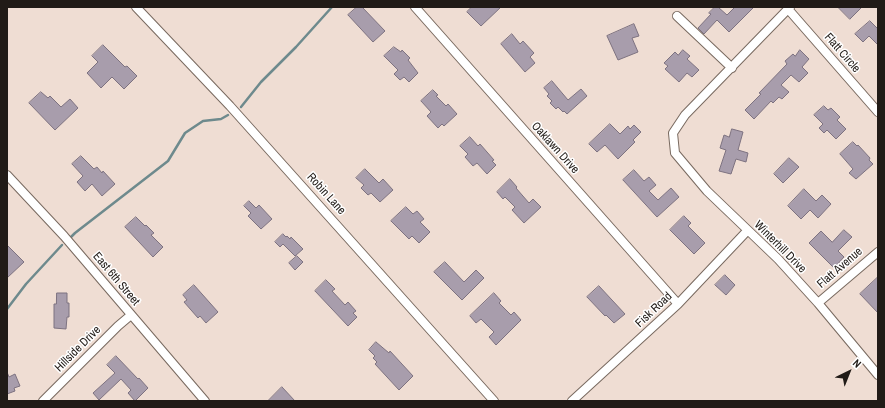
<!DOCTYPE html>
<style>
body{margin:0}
#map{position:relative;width:885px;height:408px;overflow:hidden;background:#efddd3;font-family:"Archivo Narrow",sans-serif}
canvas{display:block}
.frame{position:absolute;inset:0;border:8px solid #211b17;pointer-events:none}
.north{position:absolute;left:829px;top:352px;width:40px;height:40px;-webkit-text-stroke:3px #fff;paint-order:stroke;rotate:43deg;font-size:11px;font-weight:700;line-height:16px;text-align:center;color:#211b17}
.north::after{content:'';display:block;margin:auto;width:14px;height:18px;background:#211b17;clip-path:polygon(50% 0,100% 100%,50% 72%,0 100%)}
</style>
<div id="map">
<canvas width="885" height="408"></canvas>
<div class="frame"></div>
<div class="north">N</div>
</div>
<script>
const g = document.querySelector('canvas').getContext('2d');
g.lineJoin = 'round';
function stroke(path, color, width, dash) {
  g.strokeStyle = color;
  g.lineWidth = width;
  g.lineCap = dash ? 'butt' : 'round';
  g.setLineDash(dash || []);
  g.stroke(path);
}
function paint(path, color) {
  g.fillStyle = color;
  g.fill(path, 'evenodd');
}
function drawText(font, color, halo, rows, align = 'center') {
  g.font = font + ' "Archivo Narrow",sans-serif';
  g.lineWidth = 3;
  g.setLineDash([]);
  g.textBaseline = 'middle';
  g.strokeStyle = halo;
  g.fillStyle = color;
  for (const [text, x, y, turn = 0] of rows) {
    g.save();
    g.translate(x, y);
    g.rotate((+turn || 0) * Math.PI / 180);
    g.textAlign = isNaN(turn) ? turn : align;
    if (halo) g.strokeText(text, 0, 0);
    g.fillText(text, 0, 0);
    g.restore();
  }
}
const stream = new Path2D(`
 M241,107L261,82L296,47L332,7
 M69,239L75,233L168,161L185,133L203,121L221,119L228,115
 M7,309L26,284L62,245`);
const building = new Path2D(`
 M357,7H362L385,31L373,42L348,15Z
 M472,7H501L481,26L467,12Z
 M715,7H718L727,15L735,7H754L729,32L717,20L704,34L698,28L711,14L709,13Z
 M838,7H862L850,19Z
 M870,21L878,29V45L869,36L863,42L855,34Z
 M634,24L639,36L632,38L638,52L618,60L607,36Z
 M512,34L520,44L523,41L534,53L530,57L535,63L525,72L501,44Z
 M103,45L125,67L127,66L137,76L124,89L112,77L101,88L87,73L98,62L92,56Z
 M394,47L401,52L402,50L410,58L408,60L418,73L409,82L404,77L400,80L394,74L398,70L384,56Z
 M683,50L690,56L687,59L699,70L692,77L687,73L679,82L665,69L668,66L664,63L675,52L678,55Z
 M800,50L809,59L802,67L808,73L799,82L791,75L781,85L789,92L782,99L779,97L773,103L771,101L754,119L745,110L761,94L759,93L787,64L785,61L793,54L795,56Z
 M552,81L568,100L581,89L587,96L567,114L564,111L563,112L558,107L556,109L550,103L552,101L547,96L549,94L544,88Z
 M433,90L438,95L436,96L446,106L448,104L457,114L444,126L442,124L438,128L427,116L431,112L421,101Z
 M41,92L48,98L50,96L61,107L70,99L78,108L55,130L29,103Z
 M824,106L828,110L831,108L840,117L837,120L846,129L836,139L827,130L824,133L819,128L823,124L814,115Z
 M610,124L620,134L628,126L630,129L634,125L641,132L633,140L635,142L618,159L605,145L597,152L589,144Z
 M732,129L743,132L738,150L748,153L746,162L736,159L731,174L719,171L726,150L720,148L724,135L729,137Z
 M470,137L478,146L480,144L494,160L492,161L496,165L487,174L477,163L473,166L465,157L468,154L460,146Z
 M853,142L857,146L858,145L870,158L869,160L873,164L856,179L849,173L853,169L840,154Z
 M81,156L94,169L97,167L102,173L103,171L115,184L102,196L92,184L85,191L77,182L83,176L72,164Z
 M789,158L799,167L783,183L774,174Z
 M365,169L379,183L383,179L393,190L380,202L371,193L368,195L361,188L364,185L356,178Z
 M634,170L644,181L649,177L656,185L649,191L658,200L671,188L679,197L657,217L623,180Z
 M510,179L517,187L516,188L529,203L533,199L541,207L524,223L512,210L515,207L505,197L503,199L497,192Z
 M804,189L816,201L822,195L831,204L818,218L810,210L801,219L788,206Z
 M249,201L256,208L259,205L272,219L261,229L248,216L251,213L244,206Z
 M406,207L413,214L417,211L424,219L420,222L430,232L419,243L412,236L409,239L391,221Z
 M684,216L691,223L688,226L705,243L694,254L670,230Z
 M136,217L145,226L146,225L154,233L151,235L163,247L153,257L125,227Z
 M844,230L852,237L838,251L844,257L834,268L809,243L821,231L832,242Z
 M283,234L286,237L287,236L290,239L291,237L303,249L295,256L283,244L280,247L275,242Z
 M7,245L24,262L7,278Z
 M297,256L303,262L295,270L289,263Z
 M445,262L464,282L476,270L484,278L462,300L434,272Z
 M725,275L735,285L726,295L715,285Z
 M878,277V313L860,294Z
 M326,280L335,289L332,291L345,305L348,302L356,311L353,313L357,317L348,326L315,291Z
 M194,285L218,312L206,323L200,316L198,318L184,302L187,300L183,295Z
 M599,286L625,314L614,323L606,315L605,316L587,297Z
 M57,293H67V303H69V317H67L66,329L54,328V304H56Z
 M494,293L501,301L499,303L511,315L514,312L521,320L496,345L489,337L494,332L481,319L476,323L470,316Z
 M376,342L389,353L390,351L413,376L399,390L375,364L377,362L373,358L375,356L369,350Z
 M116,356L138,379L139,378L148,388L135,401L128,393L131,390L121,379L99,400L93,393L115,373L107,365Z
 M7,372L9,377L15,374L20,386L14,388L15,391L7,394Z
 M282,387L295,401H268Z`);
const street = new Path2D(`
 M136,7L230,106L494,401
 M415,7L678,304
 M790,7L685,115L673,133L675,153L707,191L778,259L818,303L878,375
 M788,9L878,112
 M677,16L732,68
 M7,175L64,236L205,401
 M818,303L878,252
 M43,401L118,326L131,315
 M572,401L678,304L747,231`);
const streetNames = [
 ["Flatt Circle",842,53,49],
 ["Oaklawn Drive",555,148,48],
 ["Robin Lane",326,194,48],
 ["Winterhill Drive",780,247,45],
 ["Flatt Avenue",840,268,-41],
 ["East 6th Street",116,279,50],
 ["Fisk Road",654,310,-43],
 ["Hillside Drive",78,349,-45]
];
stroke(stream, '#6e8a8d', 2.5);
paint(building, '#a89dac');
stroke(building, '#7d7280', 1);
stroke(street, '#78695f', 10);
stroke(street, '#fff', 8);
drawText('12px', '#211b17', '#fff', streetNames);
</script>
